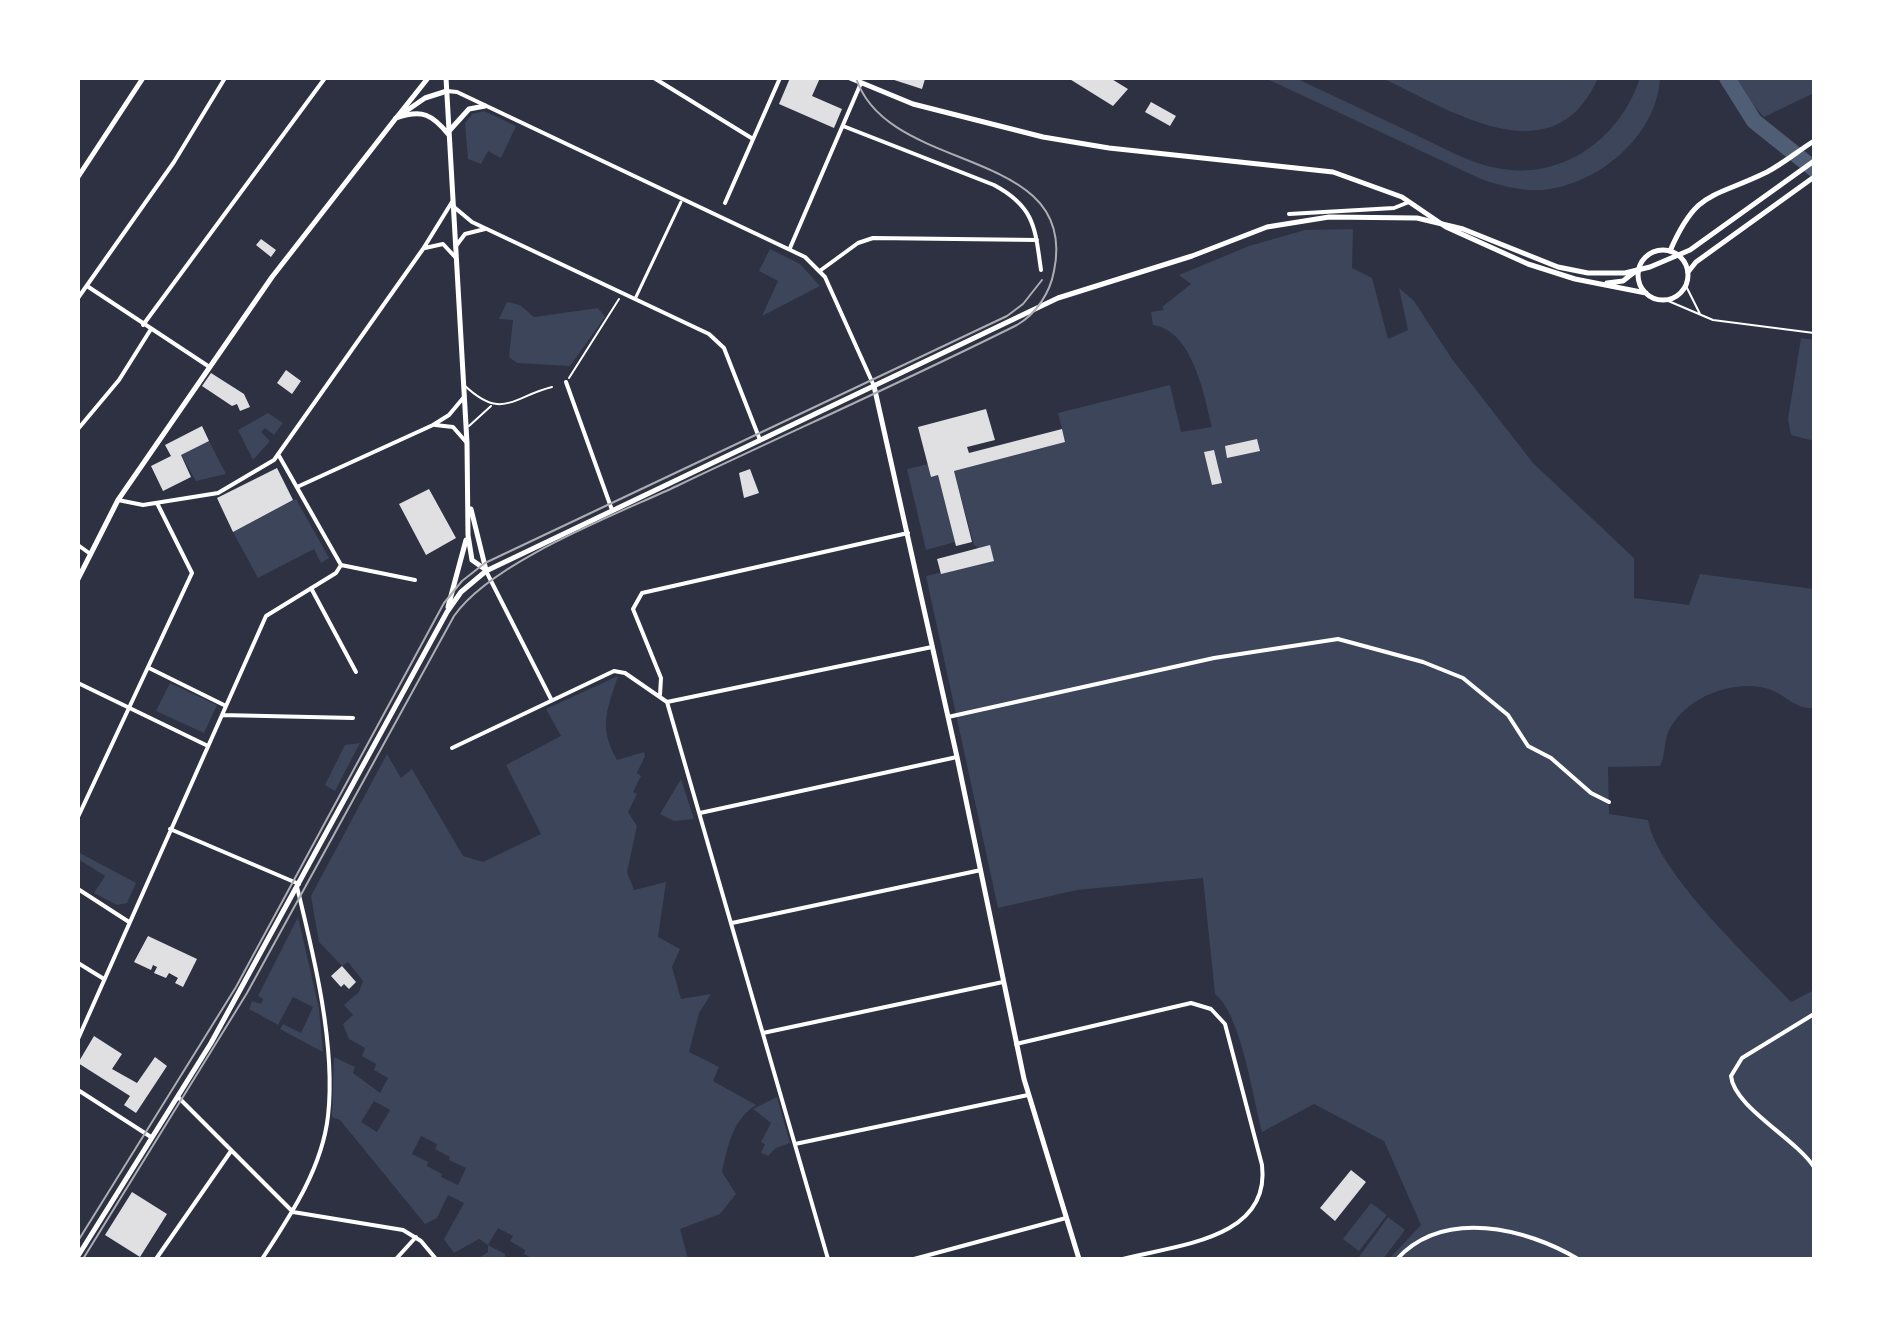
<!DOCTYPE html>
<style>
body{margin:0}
#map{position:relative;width:1892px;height:1337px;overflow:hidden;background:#2d3142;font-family:"Fira Sans",sans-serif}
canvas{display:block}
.frame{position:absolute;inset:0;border:80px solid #fff;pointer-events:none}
</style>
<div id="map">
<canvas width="1892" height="1337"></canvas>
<div class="frame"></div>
</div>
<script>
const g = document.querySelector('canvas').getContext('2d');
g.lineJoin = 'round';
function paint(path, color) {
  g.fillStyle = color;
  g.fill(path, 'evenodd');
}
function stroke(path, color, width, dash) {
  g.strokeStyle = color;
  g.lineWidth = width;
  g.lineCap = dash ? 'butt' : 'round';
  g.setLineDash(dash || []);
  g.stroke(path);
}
const green = new Path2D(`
 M1265,78H1295C1336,97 1377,116 1418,136C1442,147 1466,161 1492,167C1559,183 1619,141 1640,78H1660C1657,136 1598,185 1542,190C1521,191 1501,186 1481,179Z
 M1382,78H1598C1553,180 1449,109 1382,78Z
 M1728,78H1814V93L1764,117Z
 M484,111L516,126L501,158L488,151L481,164L468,159L465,123L472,114Z
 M1353,229L1352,268L1372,278L1388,339L1408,330L1399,288L1414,301L1452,359L1533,463L1634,558V598L1689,605L1700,574L1814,589V708C1796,710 1786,695 1769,689C1732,678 1681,699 1667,735C1664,746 1665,756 1660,766L1608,767L1609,814L1648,820C1657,873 1752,960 1791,1002L1814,990V1259H1389L1421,1225L1384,1141L1314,1104L1262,1132C1253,1098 1241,1014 1215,994L1203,878L1077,890L998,908L926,576L994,560L974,545L954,471L1065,442L1058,413L1170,385L1181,432L1212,427C1204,395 1193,331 1153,325L1151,312L1164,310L1162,307L1191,284L1179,275L1249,246L1305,230Z
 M770,249L800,264L820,286L762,316L778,281L759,271Z
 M507,302L520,305L534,317L598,308L605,317L570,366L517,363L509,357L513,320L499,319Z
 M1801,338L1814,340V441L1791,435L1788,419Z
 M268,413L283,423L274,435L265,428L261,432L270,441L253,460L238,430Z
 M209,441L226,474L196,481L181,455Z
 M928,464L931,477L938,475L955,542L926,550L907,469Z
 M296,499L329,558L321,563L314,549L258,578L233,532Z
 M618,676C607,711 598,726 617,760L644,752L645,756L637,773L641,776L633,792L637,794L628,812L637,826L627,872L634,890L666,882L658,937L680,949L672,967L681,999L711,994L699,1013L689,1052L719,1067L713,1081L756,1105C732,1121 728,1145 722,1172L736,1194L720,1214L680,1229L688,1259H533L524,1254L525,1250L510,1241L513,1236L498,1228L488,1245L505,1254V1259H477L488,1252V1245L479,1239L454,1253L444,1239L464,1203L448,1195L437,1218L425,1224L340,1120L332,1117L334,1057L355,1067L353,1073L380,1093L388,1078L374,1070L376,1064L362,1056L365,1048L349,1039L343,1024L353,1015L344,1005L359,992L363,981L348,962L342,966L319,942L311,896L387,754L401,778L412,769L463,856L483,862L541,834L506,765L561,736L546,709ZM374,1101L390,1110L377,1132L361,1122ZM421,1136L437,1144L435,1149L450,1157L449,1160L466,1168L458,1185L441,1177L442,1174L427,1166L428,1162L412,1154Z
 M170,683L217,705L204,733L156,711Z
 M360,743L335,791L325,785L345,745Z
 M681,779L694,819L674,821L660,814Z
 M78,852L136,883L127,903L117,905L94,893L105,876L78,859Z
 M298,917L319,1009L323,1052L280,1029L283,1024L301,1033L313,1007L293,997L278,1025L249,1009L252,1001L261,1004L263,999L258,996Z
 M777,1097L790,1143L776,1148L768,1156L761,1153L765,1144L761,1142L771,1123L753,1109Z
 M1371,1203L1387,1215L1359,1251L1343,1239Z
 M1388,1217L1405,1230L1383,1259H1362L1359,1257Z`);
const river = new Path2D(`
 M1727,78L1754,121L1814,169`);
const building = new Path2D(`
 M790,78H820L812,96L842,109L834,128L779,104Z
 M888,78H922L925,79L922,89Z
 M1068,78H1110L1128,89L1113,106Z
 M1151,102L1176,116L1170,126L1145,112Z
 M261,239L276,250L271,257L256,245Z
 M286,370L301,381L292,394L277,383Z
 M211,373L244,394L250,407L240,411L237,404L232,406L202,386Z
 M986,409L995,440L967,447L969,453L1062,429L1065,442L954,471L972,542L956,546L938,475L931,477L918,427Z
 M202,426L209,441L181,455L191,477L163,491L151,466L171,456L165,445Z
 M1257,439L1260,451L1227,458L1225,446Z
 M1214,450L1222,483L1212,485L1204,452Z
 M277,468L293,500L233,532L217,498Z
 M750,469L759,493L744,498L739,473Z
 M429,489L456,538L426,555L399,504Z
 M990,545L994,561L941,574L937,559Z
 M148,936L197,959L183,987L175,983L178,978L169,973L166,978L154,973L157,967L153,965L151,970L134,962Z
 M342,966L356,982L349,989L344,984L341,987L331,976Z
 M94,1036L122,1054L112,1069L137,1083L155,1057L167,1066L136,1113L124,1105L130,1096L78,1063Z
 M1351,1170L1366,1182L1335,1221L1320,1208Z
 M132,1192L167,1214L140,1257L105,1235Z`);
const path = new Path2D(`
 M569,378L619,299`);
const service = new Path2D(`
 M1686,286L1700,314
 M1666,300L1713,320L1814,333
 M464,385C502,421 512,397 552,387
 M469,426L491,406`);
const pedestrian = new Path2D(`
 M635,299L681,202`);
const minor = new Path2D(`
 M654,78L753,139
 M447,91L457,92L805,257L825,277L874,386
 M843,126L994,185C1035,207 1035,228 1041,270
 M725,203L780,78
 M454,207L472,222L709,334L724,348L760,440
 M1289,214L1394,208L1409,202
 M456,246L465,234L485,229
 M425,248L443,244L456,258
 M790,248L861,83
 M821,270L858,243L873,238L1037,240
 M87,286L208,366
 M78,298L174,162L225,78
 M143,325L325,78
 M566,382L612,510
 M435,425L453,427L467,443
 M78,429L119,380L151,329
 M278,454L341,565
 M297,487L433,425L449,415L464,397
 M118,500L143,505L218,493L274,460L423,249L452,202
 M78,545L89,553
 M341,565L415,580
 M486,571L551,699
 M311,588L356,672
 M149,668L226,706
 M78,683L208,746
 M660,695L661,678L633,609L642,593L908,533
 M667,702L932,647
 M222,715L353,718
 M948,717L1214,658L1338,639L1423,662L1463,678L1508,715L1528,746L1551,758L1591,793L1609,802
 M452,748L614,671L625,673L667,702L828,1259
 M700,813L957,757
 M78,817L192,573L157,503
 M170,829L299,884
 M78,889L129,922
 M732,923L981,870
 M78,963L104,979
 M1814,1014L1742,1058L1731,1076C1734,1107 1795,1138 1814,1167
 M763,1033L1003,982
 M78,1039L266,616L336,573L341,565
 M1016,1044L1191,1003L1211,1009L1225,1024L1262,1165C1271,1240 1175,1245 1123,1259
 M78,1090L151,1137
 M178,1097L293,1212L403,1230L421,1241L436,1259
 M795,1144L1028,1095
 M156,1259L231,1151
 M262,1259C290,1216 322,1169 328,1116C336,1046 314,956 297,887
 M396,1259L416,1237
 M914,1259L1066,1218
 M1397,1259C1444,1208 1526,1228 1578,1259`);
const tertiary = new Path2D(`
 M850,78L913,104L1043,137L1109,148L1333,172L1402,197L1446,227L1528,264L1575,279L1646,293
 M78,177L143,78
 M1638 275a25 25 0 1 1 50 0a25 25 0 1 1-50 0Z
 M1607,283L1623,281L1637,270
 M874,386L957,757L1024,1079L1079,1259
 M78,579L118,500L272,277L396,118L425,98L447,91`);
const secondary = new Path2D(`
 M446,78L467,443L468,535L472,560L486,570
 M397,117L428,78
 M396,118C422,109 432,114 449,135
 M450,130L469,109L485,106
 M1670,251C1697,189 1712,199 1767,172C1784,163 1798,151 1814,141
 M1688,272L1696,262L1814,177
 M471,509L486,570
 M448,607L466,540
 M78,1256L211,1043L447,612L461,592L486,571L1058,298L1192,256L1267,227L1329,217L1417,218L1463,229L1558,267L1588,273H1625L1650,267L1690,250L1814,161`);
const tram = new Path2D(`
 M78,1241L236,987L444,603L462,581L485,563L1007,316L1023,304L1042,280
 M83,1259L247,993L454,616C491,562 615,515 677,486C790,432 905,381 1017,325C1036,314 1050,293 1054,271C1080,145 888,176 856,78`);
paint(green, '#3c4559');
stroke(river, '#4f5d75', 16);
paint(building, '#e0e0e3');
stroke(path, '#fff', 2);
stroke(service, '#fff', 2);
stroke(pedestrian, '#fff', 3);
stroke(minor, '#fff', 4);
stroke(tertiary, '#fff', 5);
stroke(secondary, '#fff', 5);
stroke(tram, '#abadb3', 2);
</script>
